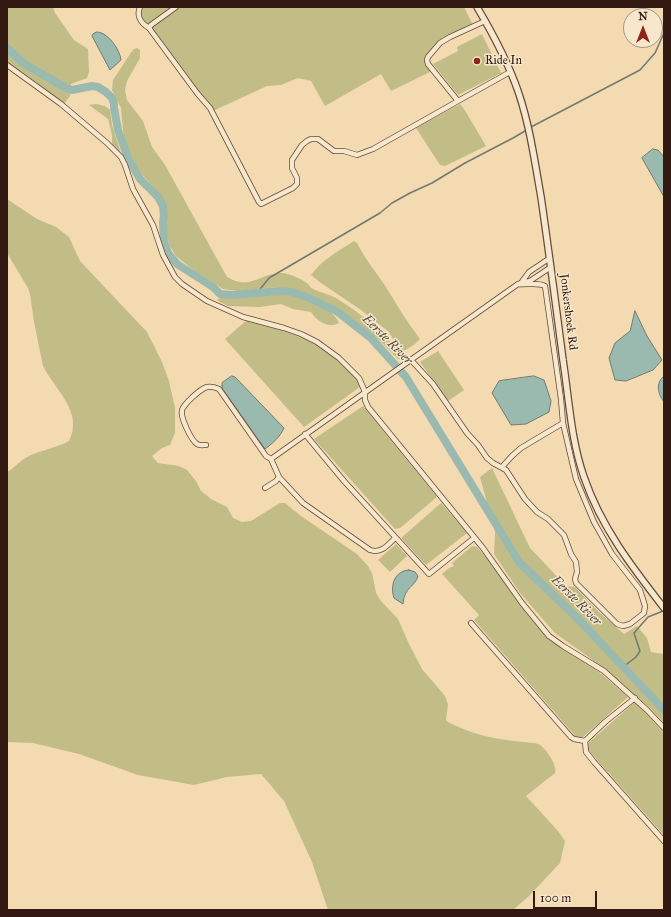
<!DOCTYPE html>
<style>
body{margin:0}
#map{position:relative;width:671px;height:917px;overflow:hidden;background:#f3dab1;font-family:"IM FELL Great Primer",serif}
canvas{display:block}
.frame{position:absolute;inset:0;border:8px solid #321a12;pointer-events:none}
.north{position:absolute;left:623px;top:8px;width:40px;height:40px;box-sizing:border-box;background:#f7e7cc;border:1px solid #a89582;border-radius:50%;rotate:0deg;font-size:11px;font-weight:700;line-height:16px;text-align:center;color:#321a12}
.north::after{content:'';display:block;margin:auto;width:14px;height:18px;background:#8f2418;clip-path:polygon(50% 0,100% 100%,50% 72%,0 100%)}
.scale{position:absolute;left:533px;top:891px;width:64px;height:18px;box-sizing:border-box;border:2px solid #321a12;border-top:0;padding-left:5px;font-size:12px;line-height:14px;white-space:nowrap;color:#321a12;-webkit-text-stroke:3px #f7e7cc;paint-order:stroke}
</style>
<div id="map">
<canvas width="671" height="917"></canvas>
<div class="frame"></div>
<div class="north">N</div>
<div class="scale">100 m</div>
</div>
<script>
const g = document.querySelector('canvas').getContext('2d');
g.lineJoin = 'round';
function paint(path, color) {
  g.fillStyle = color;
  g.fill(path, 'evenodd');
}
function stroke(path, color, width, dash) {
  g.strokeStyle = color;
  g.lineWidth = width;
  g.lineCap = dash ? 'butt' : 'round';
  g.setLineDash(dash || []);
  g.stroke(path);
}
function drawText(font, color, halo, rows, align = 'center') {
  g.font = font + ' "IM FELL Great Primer",serif';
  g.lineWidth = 3;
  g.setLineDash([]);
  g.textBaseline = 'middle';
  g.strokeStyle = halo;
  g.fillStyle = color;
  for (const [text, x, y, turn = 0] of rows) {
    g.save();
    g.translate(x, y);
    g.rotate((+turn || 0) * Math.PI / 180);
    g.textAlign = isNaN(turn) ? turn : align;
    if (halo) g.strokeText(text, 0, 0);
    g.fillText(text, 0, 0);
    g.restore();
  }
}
const green = new Path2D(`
 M7,7H53L55,13L74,40L88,49L89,72L87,78L71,84L70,96L64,104L24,73L7,64Z
 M141,7H173L148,25L143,22L139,13Z
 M178,7H464L473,25L440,40V42L425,60L432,71L391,91L381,74L325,106L311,81L298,78L281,85L267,86L213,111L201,97L151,28Z
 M482,34L501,73L458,95L433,64L458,51L457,47Z
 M137,48L140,50V58L127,81L125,90L127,100L143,121L152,147L165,165L227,277C252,291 258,273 282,273C290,274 300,278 307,283C309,285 311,288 313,289C321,293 329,294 336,298C361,313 387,336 405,358V361L398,359L376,337L353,319L329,304L292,290L277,287L238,291L223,289L196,272L176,256L169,245L167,236L166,205L161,196L140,172L133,161L126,145L123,131L121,108L112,90L113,80L130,54L134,49Z
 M96,104L105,106L110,110L112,125L121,153L112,144V135L108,119L89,105Z
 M460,104L464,109L486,146L445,166L440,165L416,128Z
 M7,199L37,219L56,227L69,237L80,261L147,332L162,362L169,381L175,408V433L170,445L162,448L152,456L158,463L179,466L187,470L196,481L201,491L211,499L227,507L233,518L242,522L251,521L280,503H285L301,516L357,554L368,566L372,573L376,593L381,601L398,619L409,644L422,669L445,696L448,704L446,720L448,722C478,737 500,740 534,743C536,743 538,744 540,745C546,749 558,766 555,773L526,796L558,831L565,841L560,863L529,896L513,910H328L312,862L284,801L261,774L227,777L194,785L138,775L79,754L33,743L7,742V472C15,468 19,461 27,457C41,450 56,448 69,441C84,412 55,390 43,366L34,322L30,294L28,288L7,253Z
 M354,241L357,243C365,259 376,272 386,287C397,305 407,322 420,339L415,344L404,351L394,341L389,332L361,310L321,283L311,275C322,260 338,251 354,241Z
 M257,296C268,295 284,294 295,296C308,299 335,310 339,323C328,329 317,321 311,312L293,309L281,304L260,307L228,306L220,302L217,300L220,298Z
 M247,320C277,329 307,336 332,355C343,363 352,373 360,383V387L304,427L225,339Z
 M438,351L464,390L448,401L420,362Z
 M363,406L437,497L400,528L395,529L314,439Z
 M492,468L530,548L566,586L575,587L599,612L624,634L637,626L647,638L651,652L664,654V723L649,707L590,658L555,633L520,593L494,554L495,532L480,477Z
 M441,503L467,533L426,565L401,538Z
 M396,544L407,556L390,572L378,560Z
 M472,546L477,547L492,564L515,598L548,639L598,671L628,697L583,737L577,738L474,620L479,615L442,574L449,568L454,566L452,563Z
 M635,702L664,733V833L663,834L588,750L587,744Z`);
const water = new Path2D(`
 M97,32C108,32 120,50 121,60L110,70L92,36L93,34Z
 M653,149L658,150L664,157V197L642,158Z
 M635,311L647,336L662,360L653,370L626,381L615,380L609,358L615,343L630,331Z
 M232,376L235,377L284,428C280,437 273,443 265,449L222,388V383Z
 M534,376L544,380L551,401L549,412L526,424L511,425L492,393L499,381Z
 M664,376V402C658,394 655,383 664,376Z
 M409,570L415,572L418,576C415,587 404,587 403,604L394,598C390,586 394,571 409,570Z`);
const stream = new Path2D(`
 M531,127L640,70L655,53L664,33
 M257,293L269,278L380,213L392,203L410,193L432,183L465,163L513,138L525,131
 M623,667L636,657L640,651L634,633L648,617L663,611`);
const river = new Path2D(`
 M7,48L23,63L66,88L72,90L92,86L98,87L106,92L112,98L114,103V108L118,130L128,158L140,179L158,197L163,206L164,216L163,222L164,242L168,253L177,264L213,287L220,294L233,295L279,291L292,292L307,297L338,312L371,338L406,377L519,562L580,621L664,710`);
const minor = new Path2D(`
 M140,7C136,17 141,23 149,28
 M176,7L151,25L149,28L197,93L210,108L259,202L261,204L293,188L297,184V178L292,168V160L302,145L307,141L311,139H318L334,151H344L357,155L373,149L458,101
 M485,21L450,37L440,43L428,57L427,60L428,64L458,101L510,72
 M7,65L61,104L107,143L121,157L125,165L133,189L153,225L163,255L175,277L182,284L207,301L243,317L284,328L301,334L317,342L339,358L359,378L365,392V400L368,407L483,548L522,603L549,636L563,646L604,671L647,710L664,728
 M521,283L529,272L550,258
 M411,360L433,384L467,433L478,445L487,458L493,463L506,470L525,499L537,512L548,519L564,535L571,554L576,562L577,572L575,579L576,583L617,624L623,626L630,624L644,613L645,606L640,590L612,554L594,522L576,479L563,423L561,399L545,286C539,282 526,285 518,284
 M305,434L344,481L429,574L474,538
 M206,445C203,445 200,446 197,444C191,440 180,417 182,410C184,404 200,389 207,387C212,386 215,387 219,389L266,456L271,459L518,284L530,281L551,267
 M502,467L512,456L521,448L563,423
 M279,477L303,503L370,550C381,554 388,545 395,538
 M265,488L276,481L279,477L271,459
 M471,623L571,737L574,739L585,741
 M635,698L605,722L585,741L586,752L594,762L664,841`);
const tertiary = new Path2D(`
 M477,7C493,34 509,64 519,94C530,127 535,163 541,197C549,252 556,306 563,360C569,399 571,440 584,477C601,527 632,567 664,608`);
const markers = [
 [477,61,4,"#8f2418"]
];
const poiNames = [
 ["Ride In",485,61]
];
const streetNames = [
 ["Jonkershoek Rd",568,312,83]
];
const waterNames = [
 ["Eerste River",387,340,45],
 ["Eerste River",576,601,45]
];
paint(green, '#c2bd87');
paint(water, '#9bbaaf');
stroke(water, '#717a70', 1);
stroke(stream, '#717a70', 1.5);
stroke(river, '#9bbaaf', 8);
stroke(minor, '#624a3a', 6);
stroke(tertiary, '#624a3a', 8);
stroke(minor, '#f7e7cc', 4.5);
stroke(tertiary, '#f7e7cc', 5.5);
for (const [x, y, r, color] of markers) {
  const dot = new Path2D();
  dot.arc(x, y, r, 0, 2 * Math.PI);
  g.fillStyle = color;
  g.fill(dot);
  stroke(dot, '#f7e7cc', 1.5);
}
drawText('12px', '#321a12', '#f7e7cc', poiNames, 'left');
drawText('12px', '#321a12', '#f7e7cc', streetNames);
drawText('italic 13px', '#524a41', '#f7e7cc', waterNames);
</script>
